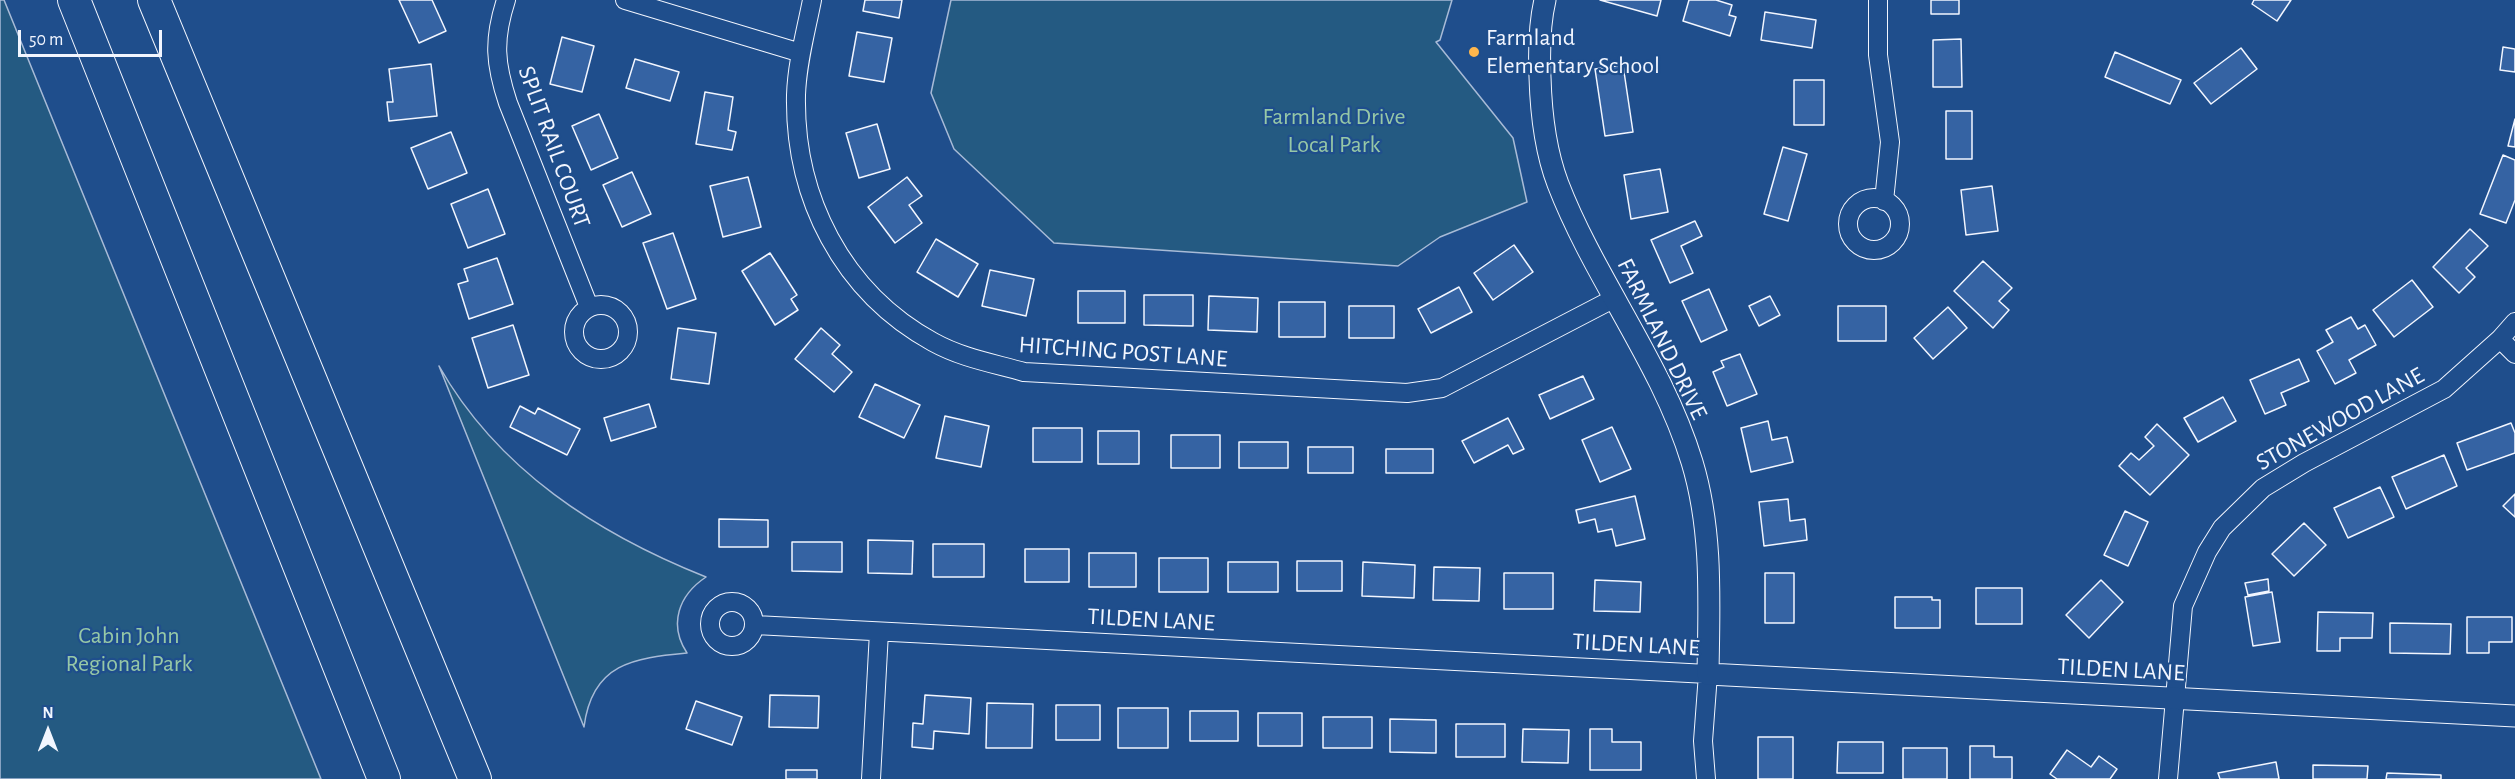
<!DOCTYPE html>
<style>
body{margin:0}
#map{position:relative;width:2515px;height:779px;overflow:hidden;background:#1f4e8c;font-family:"Alegreya Sans",sans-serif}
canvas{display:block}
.north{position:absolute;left:18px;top:701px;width:60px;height:60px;-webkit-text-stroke:4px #1f4e8c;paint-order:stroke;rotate:0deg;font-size:16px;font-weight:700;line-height:24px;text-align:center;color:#f2f6ff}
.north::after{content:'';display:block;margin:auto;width:21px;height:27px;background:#f2f6ff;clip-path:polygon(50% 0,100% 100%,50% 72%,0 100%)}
.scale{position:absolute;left:18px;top:30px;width:144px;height:27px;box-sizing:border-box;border:3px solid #f2f6ff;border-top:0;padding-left:8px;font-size:18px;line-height:21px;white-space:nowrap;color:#f2f6ff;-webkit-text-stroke:4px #1f4e8c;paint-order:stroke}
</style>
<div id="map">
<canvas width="2515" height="779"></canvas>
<div class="north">N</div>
<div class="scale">50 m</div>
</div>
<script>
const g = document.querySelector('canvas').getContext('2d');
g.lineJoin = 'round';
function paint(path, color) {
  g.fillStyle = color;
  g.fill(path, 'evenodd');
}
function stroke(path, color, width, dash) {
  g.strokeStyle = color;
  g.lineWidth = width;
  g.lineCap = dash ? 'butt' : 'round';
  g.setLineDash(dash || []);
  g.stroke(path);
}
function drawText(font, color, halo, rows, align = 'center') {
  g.font = font + ' "Alegreya Sans",sans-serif';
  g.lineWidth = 4.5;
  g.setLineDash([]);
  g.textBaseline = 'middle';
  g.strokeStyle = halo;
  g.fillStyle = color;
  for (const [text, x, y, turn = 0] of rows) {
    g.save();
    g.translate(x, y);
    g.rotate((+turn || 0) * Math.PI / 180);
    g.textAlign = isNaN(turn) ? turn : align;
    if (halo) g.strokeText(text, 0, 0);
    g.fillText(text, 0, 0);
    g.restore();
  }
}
const green = new Path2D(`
 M0,0H4L321,779H0Z
 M951,0H1452L1440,40L1436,42L1513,138L1527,202L1440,237L1398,266L1054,243L954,149L931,93Z
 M439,366C498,470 598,534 706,577C679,595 668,624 687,653C634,658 592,663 584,727Z`);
const building = new Path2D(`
 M399,0H432L446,31L419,43Z
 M865,0H902L899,18L863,11Z
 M1600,0H1661L1657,16Z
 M1689,0H1716L1732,5L1729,15L1736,17L1730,36L1683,21Z
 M1931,0H1959V14H1931Z
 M2254,0H2291L2277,21L2252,4Z
 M1765,12L1816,20L1812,48L1761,40Z
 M857,32L892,38L884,82L849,76Z
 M562,37L594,46L582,92L550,84Z
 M1961,39L1962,87H1933V40Z
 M2503,47L2515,49V72L2500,70Z
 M2241,48L2257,69L2211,104L2194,83Z
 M2115,52L2181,80L2170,104L2105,77Z
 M635,59L679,72L670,101L626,88Z
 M431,64L437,116L389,121L387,102H393L389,69Z
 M1623,65L1633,132L1605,136L1595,69Z
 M1794,80H1824V125H1794Z
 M705,92L733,97L728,130L736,132L732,150L696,144Z
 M1946,111H1972V159H1946Z
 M599,114L618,158L591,170L572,126Z
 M2515,119V147L2508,146Z
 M877,124L890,169L859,178L846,133Z
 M451,132L467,173L428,189L411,148Z
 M1783,147L1807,154L1788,221L1764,214Z
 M2503,155L2515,160V200L2506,223L2480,214Z
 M1660,169L1668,212L1631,219L1624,175Z
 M632,172L651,214L622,227L603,185Z
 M748,177L761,227L723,237L710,186Z
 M907,177L922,196L909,205L922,223L895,243L868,207Z
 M1992,186L1998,231L1966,235L1961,190Z
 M488,189L505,234L468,248L451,204Z
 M1695,221L1702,236L1681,246L1693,273L1670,283L1651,240Z
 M2470,229L2488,246L2466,268L2475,277L2459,293L2433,267Z
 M673,233L696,299L667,309L643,243Z
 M936,239L978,264L958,297L917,272Z
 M1514,245L1533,272L1493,300L1474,273Z
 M770,253L797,295L791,299L798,310L775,325L742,271Z
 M497,258L513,304L469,319L458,284L468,281L464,269Z
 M1983,261L2012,288L1999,301L2009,310L1993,328L1954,291Z
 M990,270L1034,279L1026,316L982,306Z
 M2412,280L2433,307L2394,337L2373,310Z
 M1459,287L1472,312L1431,333L1418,309Z
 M1709,289L1727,330L1701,342L1682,301Z
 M1078,291H1125V323H1078Z
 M1144,295H1193V326L1144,325Z
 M1209,296L1258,298L1257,332L1208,330Z
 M1770,296L1780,315L1759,326L1749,306Z
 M1279,302H1325V337H1279Z
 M1349,306H1394V338H1349Z
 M1838,306H1886V341H1838Z
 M1948,307L1967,328L1933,359L1914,338Z
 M2351,317L2358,329L2365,325L2376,345L2349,360L2356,373L2335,384L2317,351L2333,342L2326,330Z
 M513,325L529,375L488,388L472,338Z
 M678,328L716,333L709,384L671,379Z
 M821,328L840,345L832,354L852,372L834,392L795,359Z
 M1740,354L1757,394L1727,406L1713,372L1724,367L1721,361Z
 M2299,359L2309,381L2281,393L2286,405L2265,414L2250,380Z
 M1583,376L1594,399L1550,419L1539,395Z
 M875,384L920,405L904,438L859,417Z
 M2223,397L2236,421L2198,442L2184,418Z
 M649,404L656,427L611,441L604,418Z
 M520,406L535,414L538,408L580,429L567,455L510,427Z
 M945,416L989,426L981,467L936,458Z
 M1508,418L1524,449L1513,454L1508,445L1474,463L1462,441Z
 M1768,421L1772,440L1787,437L1793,462L1751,472L1741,428Z
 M2511,423L2515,433V453L2467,470L2457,443Z
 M2157,424L2189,455L2150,495L2119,466L2131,453L2139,460L2154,446L2145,437Z
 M1612,427L1631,469L1600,482L1582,440Z
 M1033,428H1082V462H1033Z
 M1098,431H1139V464H1098Z
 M1171,435H1220V468H1171Z
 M1239,442H1288V468H1239Z
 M1308,447H1353V473H1308Z
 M1386,449H1433V473H1386Z
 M2444,455L2457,486L2406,509L2392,477Z
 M2380,487L2394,517L2348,538L2334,508Z
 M2515,494V517L2503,506Z
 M1635,496L1645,539L1616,546L1612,529L1598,532L1595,519L1579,523L1576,510Z
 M1788,499L1790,521L1805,519L1807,540L1764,546L1759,502Z
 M2125,511L2148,522L2128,566L2104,555Z
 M719,519L768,520V547H719Z
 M2304,523L2326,545L2294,576L2272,554Z
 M868,540L913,541L912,574L868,573Z
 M792,542H842V572L792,571Z
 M933,544H984V577H933Z
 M1025,549H1069V582H1025Z
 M1089,553H1136V587H1089Z
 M1159,558H1208V592H1159Z
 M1297,561H1342V591H1297Z
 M1228,562H1278V592H1228Z
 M1363,562L1415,565L1414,598L1362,596Z
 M1434,567L1480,568L1479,601L1433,600Z
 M1504,573H1553V609H1504Z
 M1765,573H1794V623H1765Z
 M2268,579L2269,591L2248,595L2245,583Z
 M1595,580L1641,582L1640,612L1594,611Z
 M2101,580L2123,602L2089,638L2066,615Z
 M1976,588H2022V624H1976Z
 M2272,592L2280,642L2253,646L2245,597Z
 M1895,597H1932V600H1940V628H1895Z
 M2318,612L2373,613L2372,638H2340V651H2317Z
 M2467,617H2512V642H2489V653H2467Z
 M2390,623L2451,624L2450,654L2390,653Z
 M770,695L819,696L818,728L769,727Z
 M925,695L971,698L969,734L934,731L933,749L912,747L913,723L923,724Z
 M696,701L742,717L732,745L686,729Z
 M987,703L1033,704L1032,748H986Z
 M1056,705H1100V740H1056Z
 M1118,708H1168V748H1118Z
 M1190,711H1238V741H1190Z
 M1258,713H1302V746H1258Z
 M1323,717H1372V748H1323Z
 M1390,719L1436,720V753L1390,752Z
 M1456,724H1505V757H1456Z
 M1523,729L1569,730L1568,763L1522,762Z
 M1590,729H1612V742H1641V770H1590Z
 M1758,737H1793V779H1758Z
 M1838,742H1883V773H1837Z
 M1970,746H1994V757H2012V779H1970Z
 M1903,748H1947V779H1903Z
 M2067,750L2091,767L2099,756L2117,769L2110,779H2057L2050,774Z
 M2276,762L2279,779H2220L2218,773Z
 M2313,765L2368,766L2367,779H2313Z
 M786,770H817V779H786Z
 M2387,773L2441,775V779H2386Z`);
const minor = new Path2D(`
 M506,0C493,40 495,64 508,103L589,307
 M625,0L801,53
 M812,0C806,31 797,63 796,95C794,197 842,292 933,342C962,358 992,363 1024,372L1407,393L1442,388L1615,298
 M1878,0V55L1890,142L1884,201
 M1848 224a26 26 0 1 1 52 0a26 26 0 1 1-52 0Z
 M574 332a27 27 0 1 1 54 0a27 27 0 1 1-54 0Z
 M2500,339L2515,354
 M710 624a22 22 0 1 1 44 0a22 22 0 1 1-44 0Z
 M755,625L1708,674L1703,741L1706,779
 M871,779L879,632
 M2168,779L2183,606L2207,552L2222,528L2263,488L2304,463L2444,389L2500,339L2515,322`);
const tertiary = new Path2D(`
 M1545,0C1539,25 1539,52 1540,77C1541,113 1545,150 1558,184C1595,280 1662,363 1692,462C1713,531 1709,603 1708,674L2515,716`);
const motorway = new Path2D(`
 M74,0L384,779
 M154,0L475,779`);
const markers = [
 [1474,52,6,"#ffb74d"]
];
const poiNames = [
 ["Farmland",1486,38],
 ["Elementary School",1486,66]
];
const parkNames = [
 ["Farmland Drive",1334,117],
 ["Local Park",1334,145],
 ["Cabin John",129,636],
 ["Regional Park",129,664]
];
const streetNames = [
 ["SPLIT RAIL COURT",554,147,70],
 ["FARMLAND DRIVE",1662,339,64],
 ["HITCHING POST LANE",1123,352,4],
 ["STONEWOOD LANE",2340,419,-29],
 ["TILDEN LANE",1151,620,3],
 ["TILDEN LANE",1636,645,3],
 ["TILDEN LANE",2121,670,3]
];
paint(green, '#245a82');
stroke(green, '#a8bbd7', 1.5);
paint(building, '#3563a3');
stroke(building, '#f2f6ff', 1.5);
stroke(minor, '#f2f6ff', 20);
stroke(tertiary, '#f2f6ff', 23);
stroke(motorway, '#f2f6ff', 34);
stroke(minor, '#1f4e8c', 18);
stroke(tertiary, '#1f4e8c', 21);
stroke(motorway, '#1f4e8c', 32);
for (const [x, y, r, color] of markers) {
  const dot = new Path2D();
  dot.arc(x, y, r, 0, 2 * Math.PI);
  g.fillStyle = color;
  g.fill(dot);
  stroke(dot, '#1f4e8c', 2);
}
drawText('24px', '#f2f6ff', '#1f4e8c', poiNames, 'left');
drawText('24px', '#97c8a6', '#1f4e8c', parkNames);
drawText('24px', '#f2f6ff', '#1f4e8c', streetNames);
</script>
